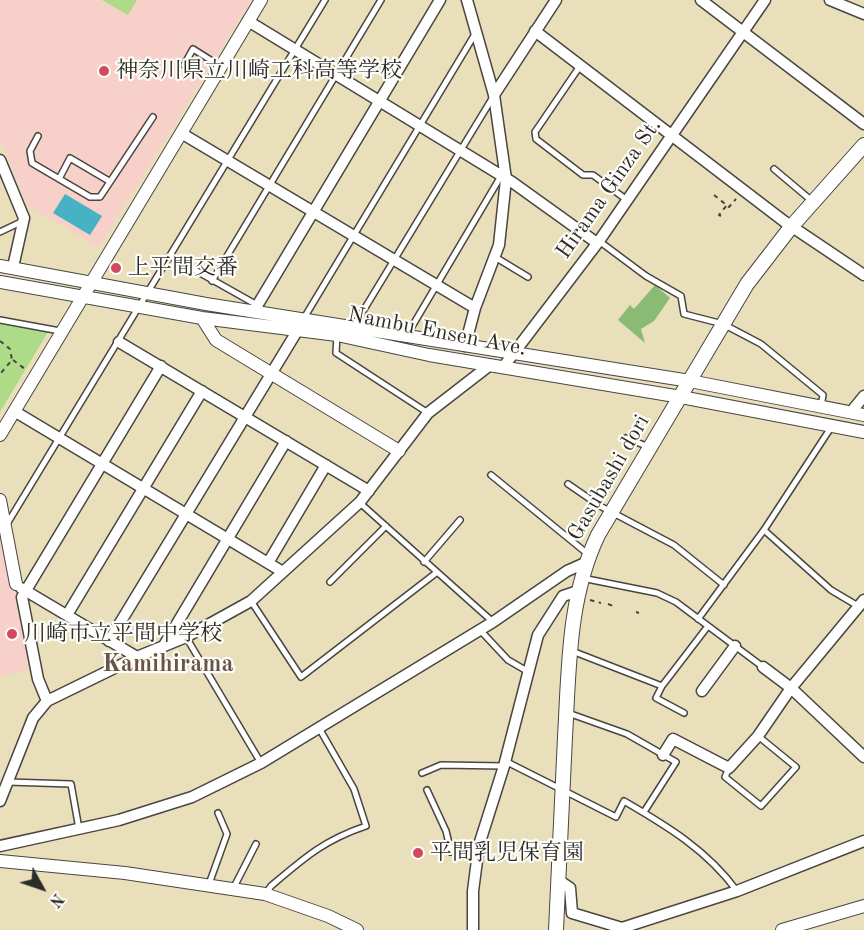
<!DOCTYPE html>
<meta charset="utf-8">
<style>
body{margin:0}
#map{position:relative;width:864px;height:930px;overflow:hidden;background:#e9dfbb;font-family:"Old Standard TT",serif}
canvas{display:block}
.north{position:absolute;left:12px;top:858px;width:60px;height:60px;-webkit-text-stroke:4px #fdfcf7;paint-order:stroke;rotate:130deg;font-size:16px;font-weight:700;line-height:24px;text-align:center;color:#2b2b2b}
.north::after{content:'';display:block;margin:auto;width:21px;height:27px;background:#2b2b2b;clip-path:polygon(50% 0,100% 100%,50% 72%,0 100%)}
</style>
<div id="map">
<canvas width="864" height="930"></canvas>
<div class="north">N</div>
</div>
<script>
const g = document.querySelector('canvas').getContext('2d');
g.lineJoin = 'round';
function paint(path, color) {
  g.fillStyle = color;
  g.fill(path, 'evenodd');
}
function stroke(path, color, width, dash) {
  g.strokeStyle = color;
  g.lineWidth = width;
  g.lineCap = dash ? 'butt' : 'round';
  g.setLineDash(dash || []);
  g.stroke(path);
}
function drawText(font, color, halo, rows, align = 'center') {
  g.font = font + ' "Old Standard TT","Noto Serif JP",serif';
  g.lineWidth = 4.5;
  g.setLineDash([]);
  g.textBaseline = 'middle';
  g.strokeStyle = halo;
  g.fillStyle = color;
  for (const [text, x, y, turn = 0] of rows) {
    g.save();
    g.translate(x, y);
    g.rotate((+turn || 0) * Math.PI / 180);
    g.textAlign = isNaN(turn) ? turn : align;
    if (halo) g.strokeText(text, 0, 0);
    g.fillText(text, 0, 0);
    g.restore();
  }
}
const built = new Path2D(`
 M0,0H251L99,247L27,205L0,141Z
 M0,532L9,581L18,600L30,668L0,677Z`);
const green = new Path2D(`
 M102,0H137L128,15Z
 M0,323L48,332L0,412Z`);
const forest = new Path2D(`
 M655,285L670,298L654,321L641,329L645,343L618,320L630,305L634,309Z`);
const water = new Path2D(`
 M65,194L102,216L90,235L53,213Z`);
const path = new Path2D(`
 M714,195L729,207L736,199
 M721,216L719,215L727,205
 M0,341L10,349L12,360L0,374
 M13,360L25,369
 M590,600L601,603
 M608,604L613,606
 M636,612L639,613`);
const service = new Path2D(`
 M184,65L193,49L220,66
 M580,66L535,132L536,139L583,175H593L627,200
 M38,136L30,151L32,163L90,197H100L153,117
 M774,169L812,201
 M59,179L70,158L109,181
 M0,232L21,222
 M599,241L646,276L681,296L684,314L723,324L761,344L823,395L821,406
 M170,256L257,305
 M495,257L528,277
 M212,281L381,0
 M304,318L475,34
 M0,320L60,331
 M354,326L493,97
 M337,335L336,353L428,413
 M407,335L501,176
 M626,438L649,447
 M491,475L589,555
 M568,484L600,506L674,545L724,585
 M360,503L493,622
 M7,524L325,0
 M764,530L831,590L858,606
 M424,562L460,520
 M582,578L657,593L676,602L763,667
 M330,582L386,526
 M251,601L301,677L436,573
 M698,619L764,530L832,426
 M480,630L508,660L527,671
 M186,637L261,763
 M572,651L662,686L708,626
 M662,686L656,698L684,713
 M568,713L627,734L676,762L644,812
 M505,761L616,817L624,801C667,826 707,850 737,891
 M729,768L725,777L761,806L796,767L758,736
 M422,773L441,765L504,766
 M8,782L71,784L79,829
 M427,790L446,831L451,852L478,846
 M209,884L227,834L218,813
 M233,889L256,844
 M266,893L271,886C304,858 324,840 366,826L354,789L319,728`);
const minor = new Path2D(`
 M701,0L864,124
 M830,0L864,14
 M248,21L512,182L597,243
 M535,31L785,222L864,275
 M494,95L556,0
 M181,133L475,308
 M0,160L24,218L13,267
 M254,311L440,0
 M119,342L369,491
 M465,346L475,308L499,245L506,179L494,95L467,0
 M504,366L599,241L765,0
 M14,411L283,572
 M851,412L864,396
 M268,563L326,465
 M21,588L137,657
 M67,615L202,391
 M109,641L299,328
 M163,647L286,441
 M763,667L791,688L864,757
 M702,691L735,646
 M47,701L38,679L22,597L161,366
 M663,755L673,739L729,768L758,736L791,688L864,600
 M0,801L33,718L47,701L137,657L186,637L251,601L360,502L428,413L490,365
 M0,846L119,820L192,797L261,763L493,622L567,571L585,563
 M558,880L570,888L572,913L622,928L737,891L864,841
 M473,930V891L479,845L504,766L538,635L563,596L578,591`);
const tertiary = new Path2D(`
 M0,266L206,304L690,381L864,415
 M0,282L202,318L337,335L429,355L681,397L864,432
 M202,318L216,340L399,451
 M0,435L261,0
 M0,500L16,584
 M0,861L125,873L265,894L328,916L357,930
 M782,930L864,906`);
const secondary = new Path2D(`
 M556,930C559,866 562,802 565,737C569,668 568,598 598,535L747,284L791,227L864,145`);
const markers = [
 [104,71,6,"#d1495b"],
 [116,268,6,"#d1495b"],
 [12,634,6,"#d1495b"],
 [418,853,6,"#d1495b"]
];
const poiNames = [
 ["神奈川県立川崎工科高等学校",116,71],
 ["上平間交番",128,268],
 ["川崎市立平間中学校",24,634],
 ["平間乳児保育園",430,853]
];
const streetNames = [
 ["Hirama Ginza St.",609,189,-55],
 ["Nambu Ensen Ave.",437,332,11],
 ["Gasubashi dori",609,478,-60]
];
const neighbourhoodNames = [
 ["Kamihirama",168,665]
];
paint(built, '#f7d0ca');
paint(green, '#addb88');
paint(forest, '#8abb74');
paint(water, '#46b2c3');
stroke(service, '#484641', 8);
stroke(minor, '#484641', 13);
stroke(tertiary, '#484641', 14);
stroke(secondary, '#484641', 16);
stroke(path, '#484641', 2, [4.5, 4.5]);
stroke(service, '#fff', 5);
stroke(minor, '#fff', 10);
stroke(tertiary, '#fff', 12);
stroke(secondary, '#fff', 14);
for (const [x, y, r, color] of markers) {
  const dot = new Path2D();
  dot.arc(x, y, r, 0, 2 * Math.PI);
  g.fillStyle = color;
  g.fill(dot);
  stroke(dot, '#fdfcf7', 2);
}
drawText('22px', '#2b2b2b', '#fdfcf7', poiNames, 'left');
drawText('22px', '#2b2b2b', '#fdfcf7', streetNames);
drawText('bold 24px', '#675349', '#fdfcf7', neighbourhoodNames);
</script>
